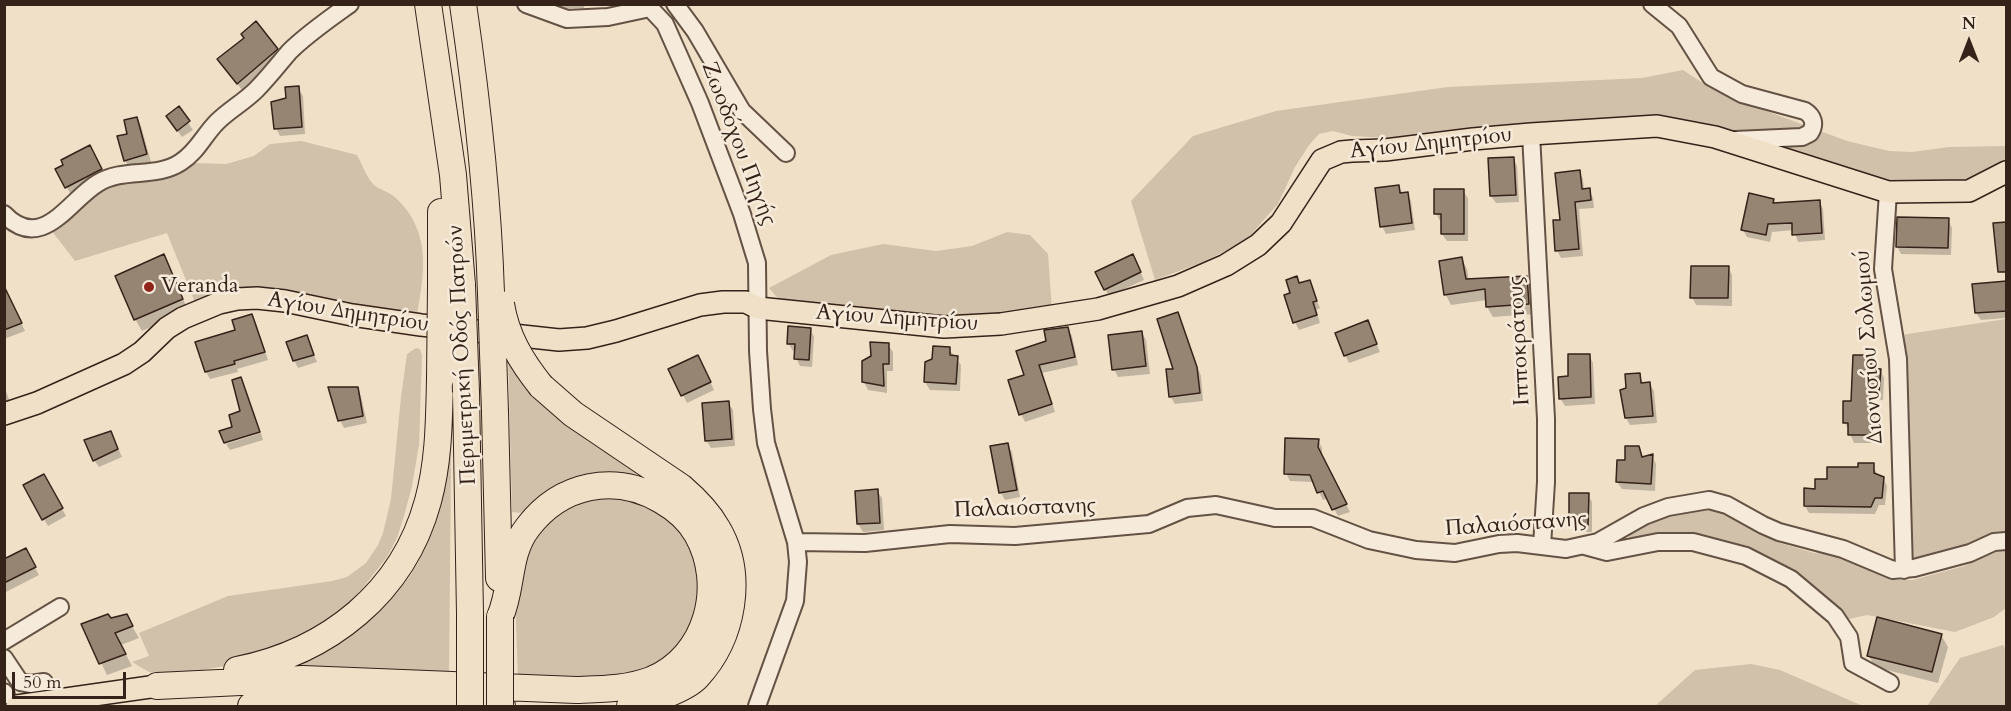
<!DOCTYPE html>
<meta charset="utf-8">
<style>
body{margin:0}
#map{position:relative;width:2011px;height:711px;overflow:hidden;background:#f1e0c8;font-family:Cardo,serif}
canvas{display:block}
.frame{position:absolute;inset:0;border:6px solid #352218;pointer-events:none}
.north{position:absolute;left:1939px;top:12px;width:60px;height:60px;-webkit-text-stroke:4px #f6ebdb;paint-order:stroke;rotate:0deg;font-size:16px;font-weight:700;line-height:24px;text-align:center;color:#352218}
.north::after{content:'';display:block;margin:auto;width:21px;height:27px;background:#352218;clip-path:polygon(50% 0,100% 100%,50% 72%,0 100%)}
.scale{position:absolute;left:12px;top:672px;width:114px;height:27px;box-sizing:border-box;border:3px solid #352218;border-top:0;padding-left:8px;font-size:18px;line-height:21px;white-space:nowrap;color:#352218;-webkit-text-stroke:4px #f6ebdb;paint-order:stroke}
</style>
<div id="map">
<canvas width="2011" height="711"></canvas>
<div class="frame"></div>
<div class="north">N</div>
<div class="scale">50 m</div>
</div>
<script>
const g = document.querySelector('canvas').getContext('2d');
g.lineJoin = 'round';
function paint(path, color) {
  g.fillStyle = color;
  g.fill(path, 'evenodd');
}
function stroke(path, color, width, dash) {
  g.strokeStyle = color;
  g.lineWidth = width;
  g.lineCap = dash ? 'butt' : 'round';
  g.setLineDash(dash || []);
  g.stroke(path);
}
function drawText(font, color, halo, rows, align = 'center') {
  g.font = font + ' Cardo,serif';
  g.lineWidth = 5;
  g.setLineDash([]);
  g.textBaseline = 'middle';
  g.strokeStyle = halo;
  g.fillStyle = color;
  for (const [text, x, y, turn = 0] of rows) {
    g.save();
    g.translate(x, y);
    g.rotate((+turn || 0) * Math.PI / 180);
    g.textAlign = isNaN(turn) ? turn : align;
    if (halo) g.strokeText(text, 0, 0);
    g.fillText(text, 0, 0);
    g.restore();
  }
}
const green = new Path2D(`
 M1683,70L1709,87L1753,106L1847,141L1889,151L1912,152L1949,147L2005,146L2006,147V161L1993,169L1961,183L1919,186L1871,179L1812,160L1745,132L1678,121L1405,139L1352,136L1333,131L1319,134L1309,145L1295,167L1278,204L1245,241L1203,262L1155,280L1131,201L1193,136L1276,111L1448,87L1642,78Z
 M301,141L357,155C362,164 366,176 373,184C379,190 390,192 396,198C433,233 424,276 416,320L302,300L196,305L167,233L75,261L51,230L99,186L193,163L226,164L254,156L270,144Z
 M1007,232L1030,235L1048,254L1052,310L966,320L782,303L769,288L831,255L883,244L936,251L972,246Z
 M2006,319V534L1921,559L1898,558L1895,396L1888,337Z
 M416,348L420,349L422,356L419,445L412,486L404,516L397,538L387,557L351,603L297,643L236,664L174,675L149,672L132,662L149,656L139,633L228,596L332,581L347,577L366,563L378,545L383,533L391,499L401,397L407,354Z
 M508,353L657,484L538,499L521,513L512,512Z
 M452,366L449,675L276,672C344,648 414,598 433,525C437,509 437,491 439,475C443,439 447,403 452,366Z
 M605,495L654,506L686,536L701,578L692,625L672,656L632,678L518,679L515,594L524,544L569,504Z
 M1700,510H1716L1731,516L1750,529L1780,543L1814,553L1836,554L1863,564L1881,576L1893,580H1913L1964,566L2006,548V608L1994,617L1955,632L1867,615L1845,620L1748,553L1630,540L1628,535L1656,518Z
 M2003,645L2006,650V706H1927L1960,658Z
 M1751,664L1780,670L1863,706H1655L1695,670Z`);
const shadow = new Path2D(`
 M546,4H584V8L549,9Z
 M246,39L277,49L281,57L242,90L224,67Z
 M298,88L303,96L305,134L280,136L276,128L278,100L287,99Z
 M178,108L193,130L182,137L172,123Z
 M137,118L141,126L151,162L129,168L125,160Z
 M94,155L105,177L71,195L57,169Z
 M1513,158L1517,166L1519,202L1496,203L1491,196Z
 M1579,172L1583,179L1584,190H1589L1593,198L1594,208L1579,209L1583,256L1561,258L1557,250L1561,221Z
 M1399,186L1403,194H1407L1411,201L1415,230L1386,234L1382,226Z
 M1463,191L1468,198V241H1447L1442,234L1443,221H1440L1436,213Z
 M1773,200L1775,204L1819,201L1823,209L1825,240L1798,242L1794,230L1772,232L1770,242L1747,237L1743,230Z
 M1948,220L1952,228L1951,255L1901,254L1897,246Z
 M1462,259L1467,269L1469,281L1527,277L1532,288L1534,314L1493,317L1487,307V300L1451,305L1446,295L1441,262Z
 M1137,264L1144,280L1109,296L1105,289Z
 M1728,267L1732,275V306L1696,305L1692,297Z
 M170,268L188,311L142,331L135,319Z
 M1297,278L1300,284L1309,282L1320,308L1316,310L1320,323L1299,330L1295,322L1292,294Z
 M2006,283V318L1981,320L1976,313Z
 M4,299L12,304L25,331L4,339Z
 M1178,314L1201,376L1203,401L1175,404L1170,396L1175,370Z
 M252,316L256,323L268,360L237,369L238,372L210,379L206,372Z
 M1367,322L1380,352L1349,363L1345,355Z
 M1067,328L1072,336L1078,365L1042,373L1055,412L1025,422L1021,414L1026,376L1048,342Z
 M810,329L814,337L812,367L800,366L796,358V351H793L788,343Z
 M1142,333L1146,340L1150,374L1118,377L1114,369Z
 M306,337L317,362L298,368L294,360Z
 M888,345L893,352V371H887V393L868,390L864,382L872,357Z
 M949,349L961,365L960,391L930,390L925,382Z
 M1589,355L1593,363L1595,404L1565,406L1560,398L1570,378Z
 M1871,357L1875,364V370H1880L1884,378L1883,400L1875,399V443H1854L1845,422Z
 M702,364L714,390L687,403L683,395Z
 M1639,374L1644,384H1650L1654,391L1657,423L1630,425L1626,418L1627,389Z
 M4,386L13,410H4Z
 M357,389L361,396L367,423L344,428L340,420Z
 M728,403L733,410L735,446L711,448L706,440Z
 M111,432L122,457L99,467L94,460Z
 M261,433L263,440L230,450L226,444Z
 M1318,440L1322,448V456L1350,512L1338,516L1328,498L1323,500L1314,482L1290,481L1286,473Z
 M1007,444L1012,452L1020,497L1005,500L1001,493Z
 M1638,448L1643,459L1652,456L1656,464L1655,491L1622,489L1617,482L1626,462Z
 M1873,465L1878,476L1883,478L1887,486L1885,505H1879L1875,514L1809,513L1805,506L1816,490L1859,468Z
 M44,476L66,516L48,526L25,486Z
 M877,491L882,498L884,530L863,532L858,524L856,492Z
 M1588,495L1592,502V532H1575L1570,524Z
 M25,550L39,575L4,593V561Z
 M126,616L139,638L121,645L132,666L107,675L83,625Z
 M1941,635L1948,647L1938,683L1875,667L1869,656Z`);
const building = new Path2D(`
 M256,21L278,49L237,84L217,59L244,38L241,34Z
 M299,86L302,127L274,129L271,102L286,98L285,87Z
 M179,106L190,121L177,131L166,116Z
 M137,117L147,154L124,161L117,136L127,134L124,120Z
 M90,145L102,169L65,188L55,169L63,165L61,160Z
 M1514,157L1516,195L1490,196L1488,158Z
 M1580,170L1582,189L1590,188L1591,200L1575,202L1579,249L1555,251L1553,220H1560L1555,173Z
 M1399,185L1400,193L1408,192L1412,223L1380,227L1375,188Z
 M1434,189H1464V234H1441V214H1434Z
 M1749,193L1774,199L1773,203L1820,200L1822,233L1792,235V223L1768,224L1766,235L1741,230Z
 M1897,217L1949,218L1948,248L1896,247Z
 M2007,222V272H1998L1993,223Z
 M164,254L183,299L134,320L115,276Z
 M1133,254L1141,272L1104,290L1095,272Z
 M1462,257L1466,279L1527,276L1529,304L1486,307L1485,289L1444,295L1439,261Z
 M1691,266H1729L1728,298H1690Z
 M1297,276L1299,283L1310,280L1317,301L1313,302L1317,315L1293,323L1284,295L1290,293L1286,280Z
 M2007,281V311L1975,313L1972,284Z
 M4,286L22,323L4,330Z
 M1178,312L1197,367L1200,393L1169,397L1166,369H1173L1157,319Z
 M252,314L265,352L234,361L235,364L205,372L195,342L235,330L232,320Z
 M1368,320L1377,344L1344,356L1335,333Z
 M788,326L811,328L809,360L794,359L795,344H787Z
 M1068,327L1075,357L1039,365L1052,404L1019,415L1008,380L1024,375L1016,351L1046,341L1044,330Z
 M1142,331L1146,366L1112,370L1108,335Z
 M307,335L314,355L293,361L286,342Z
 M870,342L889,343V364H883L884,386L862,382V361L871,356Z
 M933,346L950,347V355L958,356L956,384L924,382L925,362L932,359Z
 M1568,354H1590L1591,397L1559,399L1558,377L1568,376Z
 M698,355L711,382L681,396L668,369Z
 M1853,355H1871V368L1881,369L1879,392H1871V435H1848V423H1843V401H1851Z
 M1640,373L1641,383L1650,382L1653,416L1625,418L1620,390L1626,388L1625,374Z
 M241,377L260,432L224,443L219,431L232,427L229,415L240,411L232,380Z
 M328,387H358L363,416L338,421Z
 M729,401L732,439L705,441L702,403Z
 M111,431L118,449L93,461L84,440Z
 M1285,438L1319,439L1318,447L1347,504L1332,510L1323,491L1317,493L1310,475L1284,474Z
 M1008,443L1017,490L999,493L990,446Z
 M1625,446H1639L1642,457L1653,454L1651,484L1616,482L1617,460H1625Z
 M1858,463H1874V473L1884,477L1882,498H1875L1871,507L1804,506V488L1815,489V479H1827V467H1858Z
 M44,474L63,508L42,520L23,485Z
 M878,489L880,523L857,524L855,491Z
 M1569,493H1589L1588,525H1569Z
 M26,548L36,567L4,583V559Z
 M108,614L111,618L127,614L133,626L115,633L126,654L99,664L81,624Z
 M1877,617L1942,634L1932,672L1867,656Z`);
const minor = new Path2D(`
 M526,4L567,19L608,17L650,8
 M649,4L650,8L665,24L700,103L742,214L757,263L758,351L762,409L766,443L796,542L798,562L795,601L757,706
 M675,4L695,31L742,111L786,153
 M1652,4L1679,26L1711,77L1742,94L1805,111C1813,116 1816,124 1810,133L1802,137L1735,140
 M1531,134L1546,419V482L1542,546
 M1888,192L1883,269L1898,359L1904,570
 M4,214C42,254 69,200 98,183C124,167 156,179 181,162C197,152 204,135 217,122C229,110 244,102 256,90C268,78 278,65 289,52C307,34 329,19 350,4
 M796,542L865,543L950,534L1015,536L1149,524L1187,508L1216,505L1275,518H1313L1369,540L1416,550L1455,553L1499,544L1517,543L1566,549L1598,542L1644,516L1668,507L1709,500L1727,505L1763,525L1779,532L1843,549L1893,570L1914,568L1970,553L1994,542L2006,541
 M1585,546L1607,552L1658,542H1693L1746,556L1791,579L1835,616L1849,637L1853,663L1890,683
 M4,641L60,607
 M4,658L20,682L30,684L44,682
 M4,692L6,695`);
const major = new Path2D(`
 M4,414L37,403L124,364L142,352L167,328L183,318L219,303L237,299L257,298L285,301L352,315L421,325L559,340L587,338L616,331L700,305L723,302H746L758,308L944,327L1001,324L1098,309L1178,286L1226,265L1258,245L1281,223L1322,160L1341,152L1352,151L1385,150L1473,139L1531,134L1657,126L1715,137L1888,192L1969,191L2006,172
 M17,706L157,686`);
const highway = new Path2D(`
 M428,4L453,175L462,285
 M463,4C477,100 488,196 491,293
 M441,212V286
 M541,386L573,414L681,487C695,499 708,512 717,528C745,575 733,638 697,677C685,690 647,702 630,706
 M466,392L470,614
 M495,412L499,578
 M237,670C328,652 403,593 428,501C439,461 439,420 440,379
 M157,686L303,679L576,690C602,689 627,689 651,680C708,657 726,585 697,534C689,520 675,508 661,500C614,473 561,484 528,527C507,554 513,587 500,617
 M251,706C334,699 418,703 502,706`);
const highwayBridge = new Path2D(`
 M462,285L466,392
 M491,293L495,412
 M501,304C506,336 521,361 541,386
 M440,379L441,286
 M500,617V706
 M470,706V614`);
const markers = [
 [149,287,6,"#8f2418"]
];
const streetNames = [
 ["Ζωοδόχου Πηγής",738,144,69],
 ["Αγίου Δημητρίου",1431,144,-6],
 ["Αγίου Δημητρίου",348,313,9],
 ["Αγίου Δημητρίου",897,319,4],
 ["Ιπποκράτους",1520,341,-93],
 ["Διονυσίου Σολωμού",1870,347,-94],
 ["Περιμετρική Οδός Πατρών",463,355,-93],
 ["Παλαιόστανης",1025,509,-2],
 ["Παλαιόστανης",1516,525,-4]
];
const poiNames = [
 ["Veranda",161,287]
];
paint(green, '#d1c0aa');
paint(shadow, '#0003');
paint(building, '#978574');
stroke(building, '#352218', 1.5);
stroke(minor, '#645244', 20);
stroke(major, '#352218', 24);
stroke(highway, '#352218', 28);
stroke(minor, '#f6ebdb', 16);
stroke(major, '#f1e0c8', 21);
stroke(highway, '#f1e0c8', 26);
stroke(highwayBridge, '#352218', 28, []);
stroke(highwayBridge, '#f1e0c8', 26);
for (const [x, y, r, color] of markers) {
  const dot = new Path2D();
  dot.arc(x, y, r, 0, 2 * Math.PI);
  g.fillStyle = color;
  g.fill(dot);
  stroke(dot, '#f6ebdb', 2);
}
drawText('22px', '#352218', '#f6ebdb', streetNames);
drawText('22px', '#352218', '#f6ebdb', poiNames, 'left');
</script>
